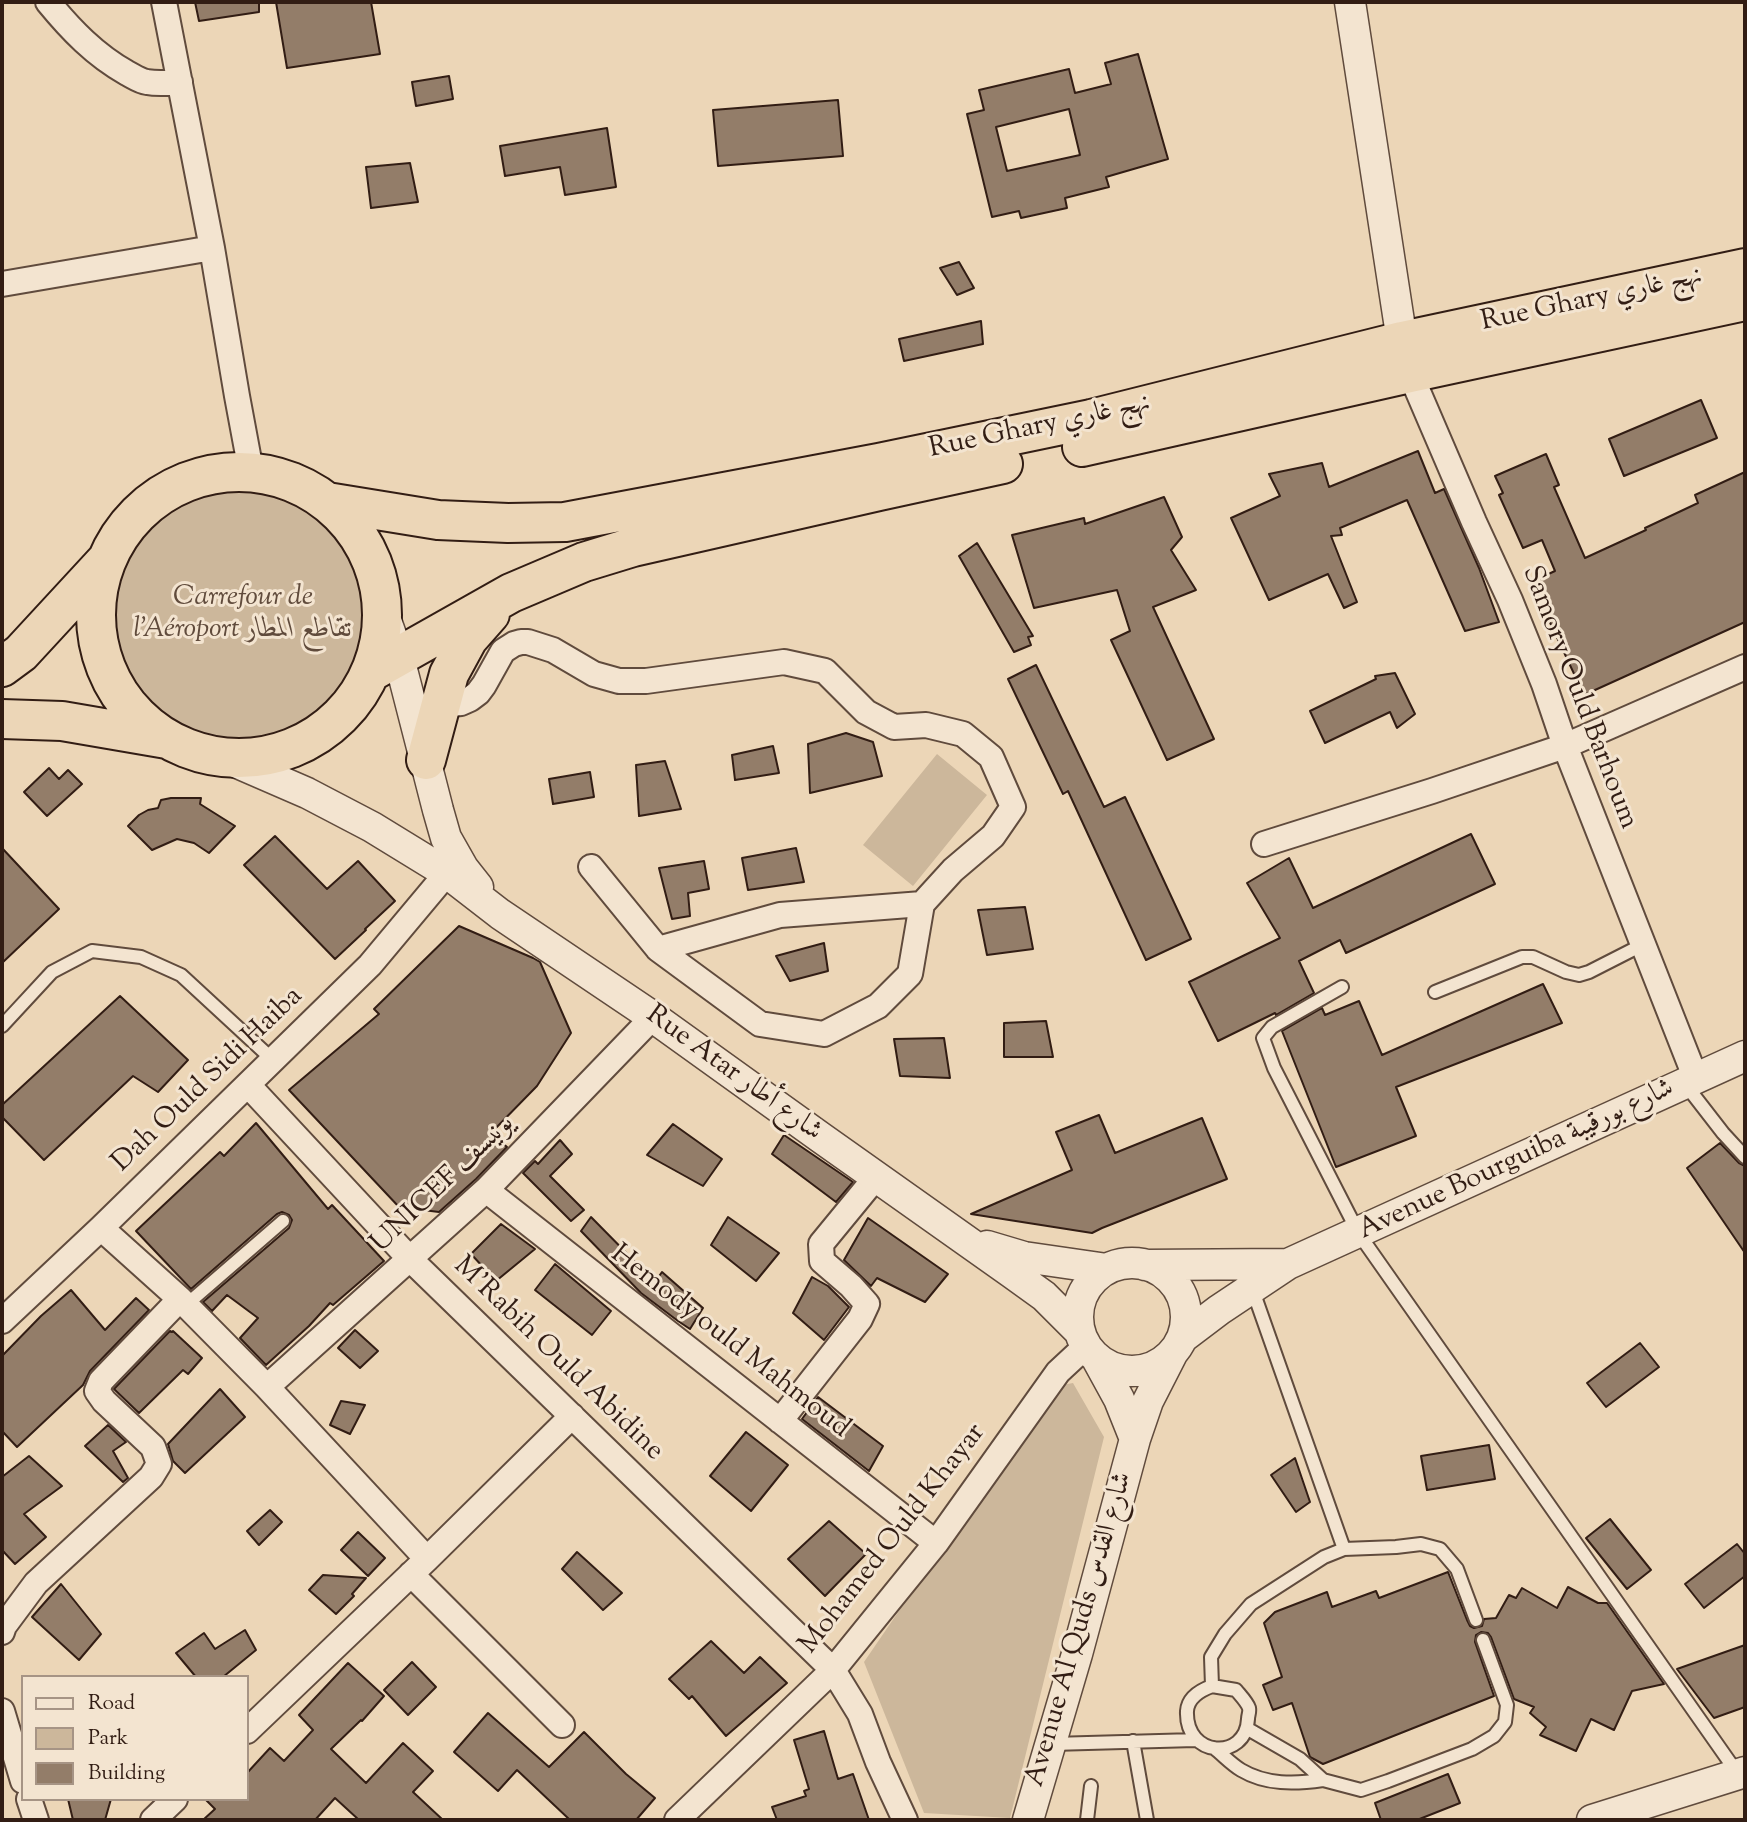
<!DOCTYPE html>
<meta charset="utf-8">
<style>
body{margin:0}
#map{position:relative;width:1747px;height:1822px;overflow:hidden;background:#ecd6b7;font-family:"Sorts Mill Goudy",serif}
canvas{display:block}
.frame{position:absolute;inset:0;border:4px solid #321d14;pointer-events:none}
.legend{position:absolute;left:21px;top:1675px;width:228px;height:126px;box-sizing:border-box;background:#f3e4d0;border:2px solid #a69485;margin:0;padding:9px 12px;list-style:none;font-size:21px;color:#321d14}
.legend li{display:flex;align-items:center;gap:14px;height:35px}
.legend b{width:35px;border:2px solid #a69485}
</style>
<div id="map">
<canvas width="1747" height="1822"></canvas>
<div class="frame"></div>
<ul class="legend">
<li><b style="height:9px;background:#f3e4d0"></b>Road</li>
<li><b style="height:19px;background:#ccb79b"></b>Park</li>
<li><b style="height:19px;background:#937d69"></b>Building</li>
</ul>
</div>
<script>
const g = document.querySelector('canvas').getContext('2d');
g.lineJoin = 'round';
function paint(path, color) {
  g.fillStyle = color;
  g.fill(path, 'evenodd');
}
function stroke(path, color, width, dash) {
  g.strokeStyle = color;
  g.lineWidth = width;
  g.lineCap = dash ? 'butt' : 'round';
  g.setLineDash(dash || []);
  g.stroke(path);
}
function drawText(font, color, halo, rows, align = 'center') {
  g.font = font + ' "Sorts Mill Goudy",Amiri,serif';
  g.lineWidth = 6;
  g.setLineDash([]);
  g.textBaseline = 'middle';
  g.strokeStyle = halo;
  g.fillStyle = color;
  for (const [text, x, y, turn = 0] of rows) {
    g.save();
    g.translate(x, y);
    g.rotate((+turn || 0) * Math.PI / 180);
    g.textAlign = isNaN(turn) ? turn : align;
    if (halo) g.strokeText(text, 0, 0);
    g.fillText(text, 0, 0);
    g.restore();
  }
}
const green = new Path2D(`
 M112 615a131 131 0 1 1 262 0a131 131 0 1 1-262 0Z
 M937,754L987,795L913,886L863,845Z
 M1073,1383L1104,1437L1010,1818L924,1813L864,1662L1052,1387Z`);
const building = new Path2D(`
 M195,2H259V12L199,21Z
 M276,2H371L380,54L287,68Z
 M1138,54L1168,159L1106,177L1109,187L1065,198L1067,208L1021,218L1019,211L992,217L967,114L984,110L979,90L1069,69L1075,93L1111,84L1105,63ZM1069,109L1080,155L1007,171L996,127Z
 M449,76L453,99L416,106L412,82Z
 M838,100L843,156L718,166L713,110Z
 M607,128L616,187L565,195L560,167L505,176L500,146Z
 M410,163L418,202L371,208L366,167Z
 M959,262L974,288L957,295L940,268Z
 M981,321L983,344L904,361L899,339Z
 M1701,400L1717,438L1624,476L1609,439Z
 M1418,451L1435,493L1444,489L1479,568L1499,622L1465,631L1407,500L1340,528L1342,535L1331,536L1357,602L1344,608L1328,574L1269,600L1231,518L1280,496L1269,474L1322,463L1329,487Z
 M1546,454L1559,485L1554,487L1585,558L1646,530L1645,528L1698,503L1695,495L1745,472V622L1584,695L1531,582L1555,571L1542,540L1523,548L1499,495L1503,493L1495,476Z
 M1164,497L1182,537L1171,550L1196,590L1153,607L1214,739L1167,760L1111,640L1130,631L1117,590L1034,608L1012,535L1084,518L1085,524Z
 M977,543L1033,636L1028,637L1031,645L1014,652L959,556Z
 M1036,665L1104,807L1125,797L1191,939L1146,960L1068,791L1063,794L1008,679Z
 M1395,673L1415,714L1397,728L1390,712L1325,743L1310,711L1376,679L1375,676Z
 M846,733L873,742L882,776L810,793L808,744Z
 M773,746L779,773L735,780L732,755Z
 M665,761L681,809L639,816L636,765Z
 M49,768L59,779L68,770L82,784L47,816L24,792Z
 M590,772L594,797L553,804L549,779Z
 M171,798H201L200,804L235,826L209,853L194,843L177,839L152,850L128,826L139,815L148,810L158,808L161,800Z
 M1471,834L1495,884L1346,953L1340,940L1299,961L1314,993L1276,1015L1275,1013L1218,1041L1189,982L1280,938L1247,883L1289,858L1313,908Z
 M275,836L327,889L358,861L395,901L365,929L366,930L335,959L244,865Z
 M2,848L59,909L2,963Z
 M796,848L804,882L748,890L742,858Z
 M704,861L709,889L688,893L690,916L672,919L659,868Z
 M1025,907L1033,949L987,955L978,910Z
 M459,926L533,958L540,962L571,1033L537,1086L491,1133L507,1147L476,1179L439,1212L399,1207L289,1090L379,1014L374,1009Z
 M824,943L828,971L790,981L776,956Z
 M1543,984L1562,1023L1396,1087L1416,1136L1336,1167L1282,1031L1322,1008L1325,1015L1359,1001L1382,1055Z
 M120,996L188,1060L158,1092L133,1076L44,1160L2,1117V1105Z
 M1046,1021L1053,1057H1004V1023Z
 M944,1038L950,1078L900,1076L894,1039Z
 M1099,1115L1115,1153L1202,1118L1227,1179L1102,1228L1092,1233L971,1214L1072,1170L1056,1132Z
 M256,1123L328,1209L332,1205L384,1261L333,1305L330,1303L309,1326L266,1365L240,1338L258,1318L227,1295L212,1311L203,1302L289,1228L292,1220L289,1215L282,1212L277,1214L191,1289L136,1231L220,1152L224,1156Z
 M673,1124L722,1159L703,1186L647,1155Z
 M784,1135L853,1182L836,1202L772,1154Z
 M560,1140L572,1154L550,1176L584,1210L571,1221L523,1173L535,1161L538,1164Z
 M1720,1143L1739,1163L1745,1166V1253L1687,1168Z
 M591,1217L655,1282L662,1272L703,1308L690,1329L678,1321L641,1293L581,1231Z
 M728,1217L779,1253L756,1281L711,1245Z
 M868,1218L948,1274L925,1302L877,1278L871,1286L844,1260Z
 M501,1224L535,1249L496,1281L471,1254Z
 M555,1264L611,1311L592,1335L535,1290Z
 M812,1277L828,1286L849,1307L824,1340L793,1313Z
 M71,1290L105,1330L136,1298L149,1310L90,1371L83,1385L17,1447L2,1431V1356L41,1316Z
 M355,1330L378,1351L360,1368L338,1348Z
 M170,1331L172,1332L173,1331L202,1358L188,1374L183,1370L139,1413L114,1389Z
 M1640,1343L1659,1367L1606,1407L1587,1383Z
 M220,1389L245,1417L185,1473L173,1461L168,1444Z
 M818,1397L883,1446L869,1471L802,1419Z
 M341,1401L365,1405L350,1434L330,1425Z
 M108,1425L126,1442L113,1451L128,1478L123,1482L85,1446Z
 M746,1432L788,1465L751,1511L710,1476Z
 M1489,1445L1495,1479L1427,1490L1421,1456Z
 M29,1456L62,1486L24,1514L46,1537L15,1564L2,1550V1477Z
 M1295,1458L1310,1502L1296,1512L1271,1475Z
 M270,1510L282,1522L259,1545L247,1531Z
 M1610,1519L1651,1570L1627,1589L1586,1538Z
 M829,1521L866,1554L825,1596L788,1559Z
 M358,1532L385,1558L368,1576L341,1550Z
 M1737,1544L1745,1554V1576L1704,1608L1685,1584Z
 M577,1552L622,1593L603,1610L562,1569Z
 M1448,1572L1467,1620L1470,1626L1474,1628L1482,1626L1484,1619L1496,1618L1509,1595L1516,1598L1522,1588L1557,1608L1568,1587L1598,1603H1607L1664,1684L1632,1691L1614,1730L1591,1719L1576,1751L1540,1735L1546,1727L1530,1713L1534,1707L1514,1699L1491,1637L1488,1633L1481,1632L1476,1635L1475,1642L1494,1696L1323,1764L1310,1757L1292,1703L1273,1710L1263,1685L1282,1677L1264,1623L1275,1612L1327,1592L1332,1607L1376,1591L1379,1598Z
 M323,1575L366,1578L352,1594L354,1596L336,1614L309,1590Z
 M61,1584L101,1634L79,1660L32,1617Z
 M245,1630L256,1650L223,1677H196L176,1653L204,1633L215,1649Z
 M711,1641L744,1673L760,1657L787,1683L726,1736L692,1696L689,1699L669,1679Z
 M1745,1645V1707L1714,1718L1677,1669Z
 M412,1662L436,1687L408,1715L384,1690Z
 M348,1663L384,1696L362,1721L361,1720L331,1749L366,1783L403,1743L433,1771L413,1792L443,1820H359L335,1798L315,1820H203L215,1809L205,1799H247V1773L270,1748L284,1761L313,1730L299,1715Z
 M488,1713L549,1767L584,1732L626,1774L655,1798L636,1820H570L517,1770L498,1791L454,1752Z
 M824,1731L838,1779L853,1774L869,1820H777L772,1807L806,1796L804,1791L809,1789L794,1740Z
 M1448,1774L1460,1803L1417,1820H1381L1375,1803Z
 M68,1799H111L105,1820H73Z`);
const service = new Path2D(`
 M1342,987L1272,1027L1263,1038L1274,1068L1359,1234L1738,1774
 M1435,992L1522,957H1533L1566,972L1579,975L1589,972L1642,945
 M2,1026L52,972L92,951L141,957L181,975L273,1060
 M1685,1084L1723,1133L1745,1157
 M1252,1288L1344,1549
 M186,1305L283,1221
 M1212,1686L1211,1657L1225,1634L1251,1604L1324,1557L1344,1549L1396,1547L1421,1544L1440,1549L1457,1569L1476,1620
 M1212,1686L1236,1690C1240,1695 1247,1702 1249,1708C1250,1712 1248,1715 1248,1719C1246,1761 1185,1758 1187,1711C1188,1697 1201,1690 1212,1686Z
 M1248,1729L1300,1759L1323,1780L1361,1790L1388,1781L1472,1749L1494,1736L1505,1722L1507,1705L1483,1640
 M1133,1741L1147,1820
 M1052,1744L1195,1740
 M1214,1748C1223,1755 1231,1764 1241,1770C1266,1785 1295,1784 1323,1780
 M1087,1820L1091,1786`);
const minor = new Path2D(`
 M48,2C71,30 95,55 127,73C133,76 140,81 147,82C158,84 169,83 180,82
 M164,2L212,248L237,396L251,471
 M2,284L212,248
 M1406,359L1410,373L1474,522L1510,600L1544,684L1565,746L1696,1079
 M440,702L451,704L461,703L470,699L478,693L484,685L503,651L514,644L521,642H528L553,650L594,674L619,681H646L784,662L825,671L866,712L894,727L926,725L963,734L991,757L1013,807L993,836L953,870L922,904L910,974L878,1006L824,1034L760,1024L658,949L591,867
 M1264,844L1432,791L1565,746L1745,667
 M658,949L780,915L922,904
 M248,1085L410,1259L833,1670L860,1714L878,1762L905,1820
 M486,1190L936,1543
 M101,1228L180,1299L267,1387L427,1559
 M2,1321L101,1228L370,965L447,873
 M267,1387L486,1190L653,1017
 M780,1421L860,1319L867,1304L851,1286L822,1261L821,1244L876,1177
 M411,1574L562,1725
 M2,1632L4,1626L36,1583L151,1477L159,1464L153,1447L104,1401L97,1391L101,1381L180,1299
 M2,1711L23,1781
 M247,1731L427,1559L572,1416
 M29,1799L36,1820
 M153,1820L175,1799
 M677,1820L833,1670L936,1543L1058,1372L1086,1346`);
const tertiary = new Path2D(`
 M1350,2L1402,341
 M383,612L399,658L438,810L446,838L463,868L478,887
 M224,757L307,793L372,827L447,873L500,914L653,1017L820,1137L1012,1273L1044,1296L1080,1332
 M987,1246L1024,1257L1107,1269
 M1078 1317a54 54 0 1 1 108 0a54 54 0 1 1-108 0Z
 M1145,1265L1288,1264
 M1182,1338L1219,1310L1288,1264L1745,1056
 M1096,1357L1119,1399L1135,1439
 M1028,1820L1077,1654L1135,1439L1148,1401L1172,1354
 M1592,1820L1745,1772`);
const trunk = new Path2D(`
 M1082,447L1410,373L1745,301
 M96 615a143 143 0 1 1 286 0a143 143 0 1 1-286 0Z
 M327,502L438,520L508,523L565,522L879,463L1091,419L1402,341L1745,268
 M2,667L21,653L105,562
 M371,672L511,593L584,562L633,547L879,491L1003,464
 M2,719L62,721L167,739
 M426,760L449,674L468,639L490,614`);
const streetNames = [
 ["Rue Ghary نهج غاري",1592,301,-12],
 ["Rue Ghary نهج غاري",1040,428,-12],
 ["Samory Ould Barhoum",1578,698,69],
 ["Rue Atar شارع أطار",733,1075,36],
 ["Dah Ould Sidi Haiba",209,1081,-44],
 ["Avenue Bourguiba شارع بورقيبة",1517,1161,-25],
 ["UNICEF يونيسف",444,1185,-44],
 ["Hemody ould Mahmoud",729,1343,38],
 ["M'Rabih Ould Abidine",557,1360,44],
 ["Mohamed Ould Khayar",894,1540,-52],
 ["Avenue Al Quds شارع القدس",1081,1630,-74]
];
const parkNames = [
 ["Carrefour de",243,599],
 ["l'Aéroport تقاطع المطار",243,631]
];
paint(green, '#ccb79b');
paint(building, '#937d69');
stroke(building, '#321d14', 2);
stroke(service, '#604b3d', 16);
stroke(minor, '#604b3d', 28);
stroke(tertiary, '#604b3d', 33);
stroke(trunk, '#321d14', 42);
stroke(service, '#f3e4d0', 12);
stroke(minor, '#f3e4d0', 24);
stroke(tertiary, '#f3e4d0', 30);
stroke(trunk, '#ecd6b7', 38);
drawText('28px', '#321d14', '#f3e4d0', streetNames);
drawText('italic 28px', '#604b3c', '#f3e4d0', parkNames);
</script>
